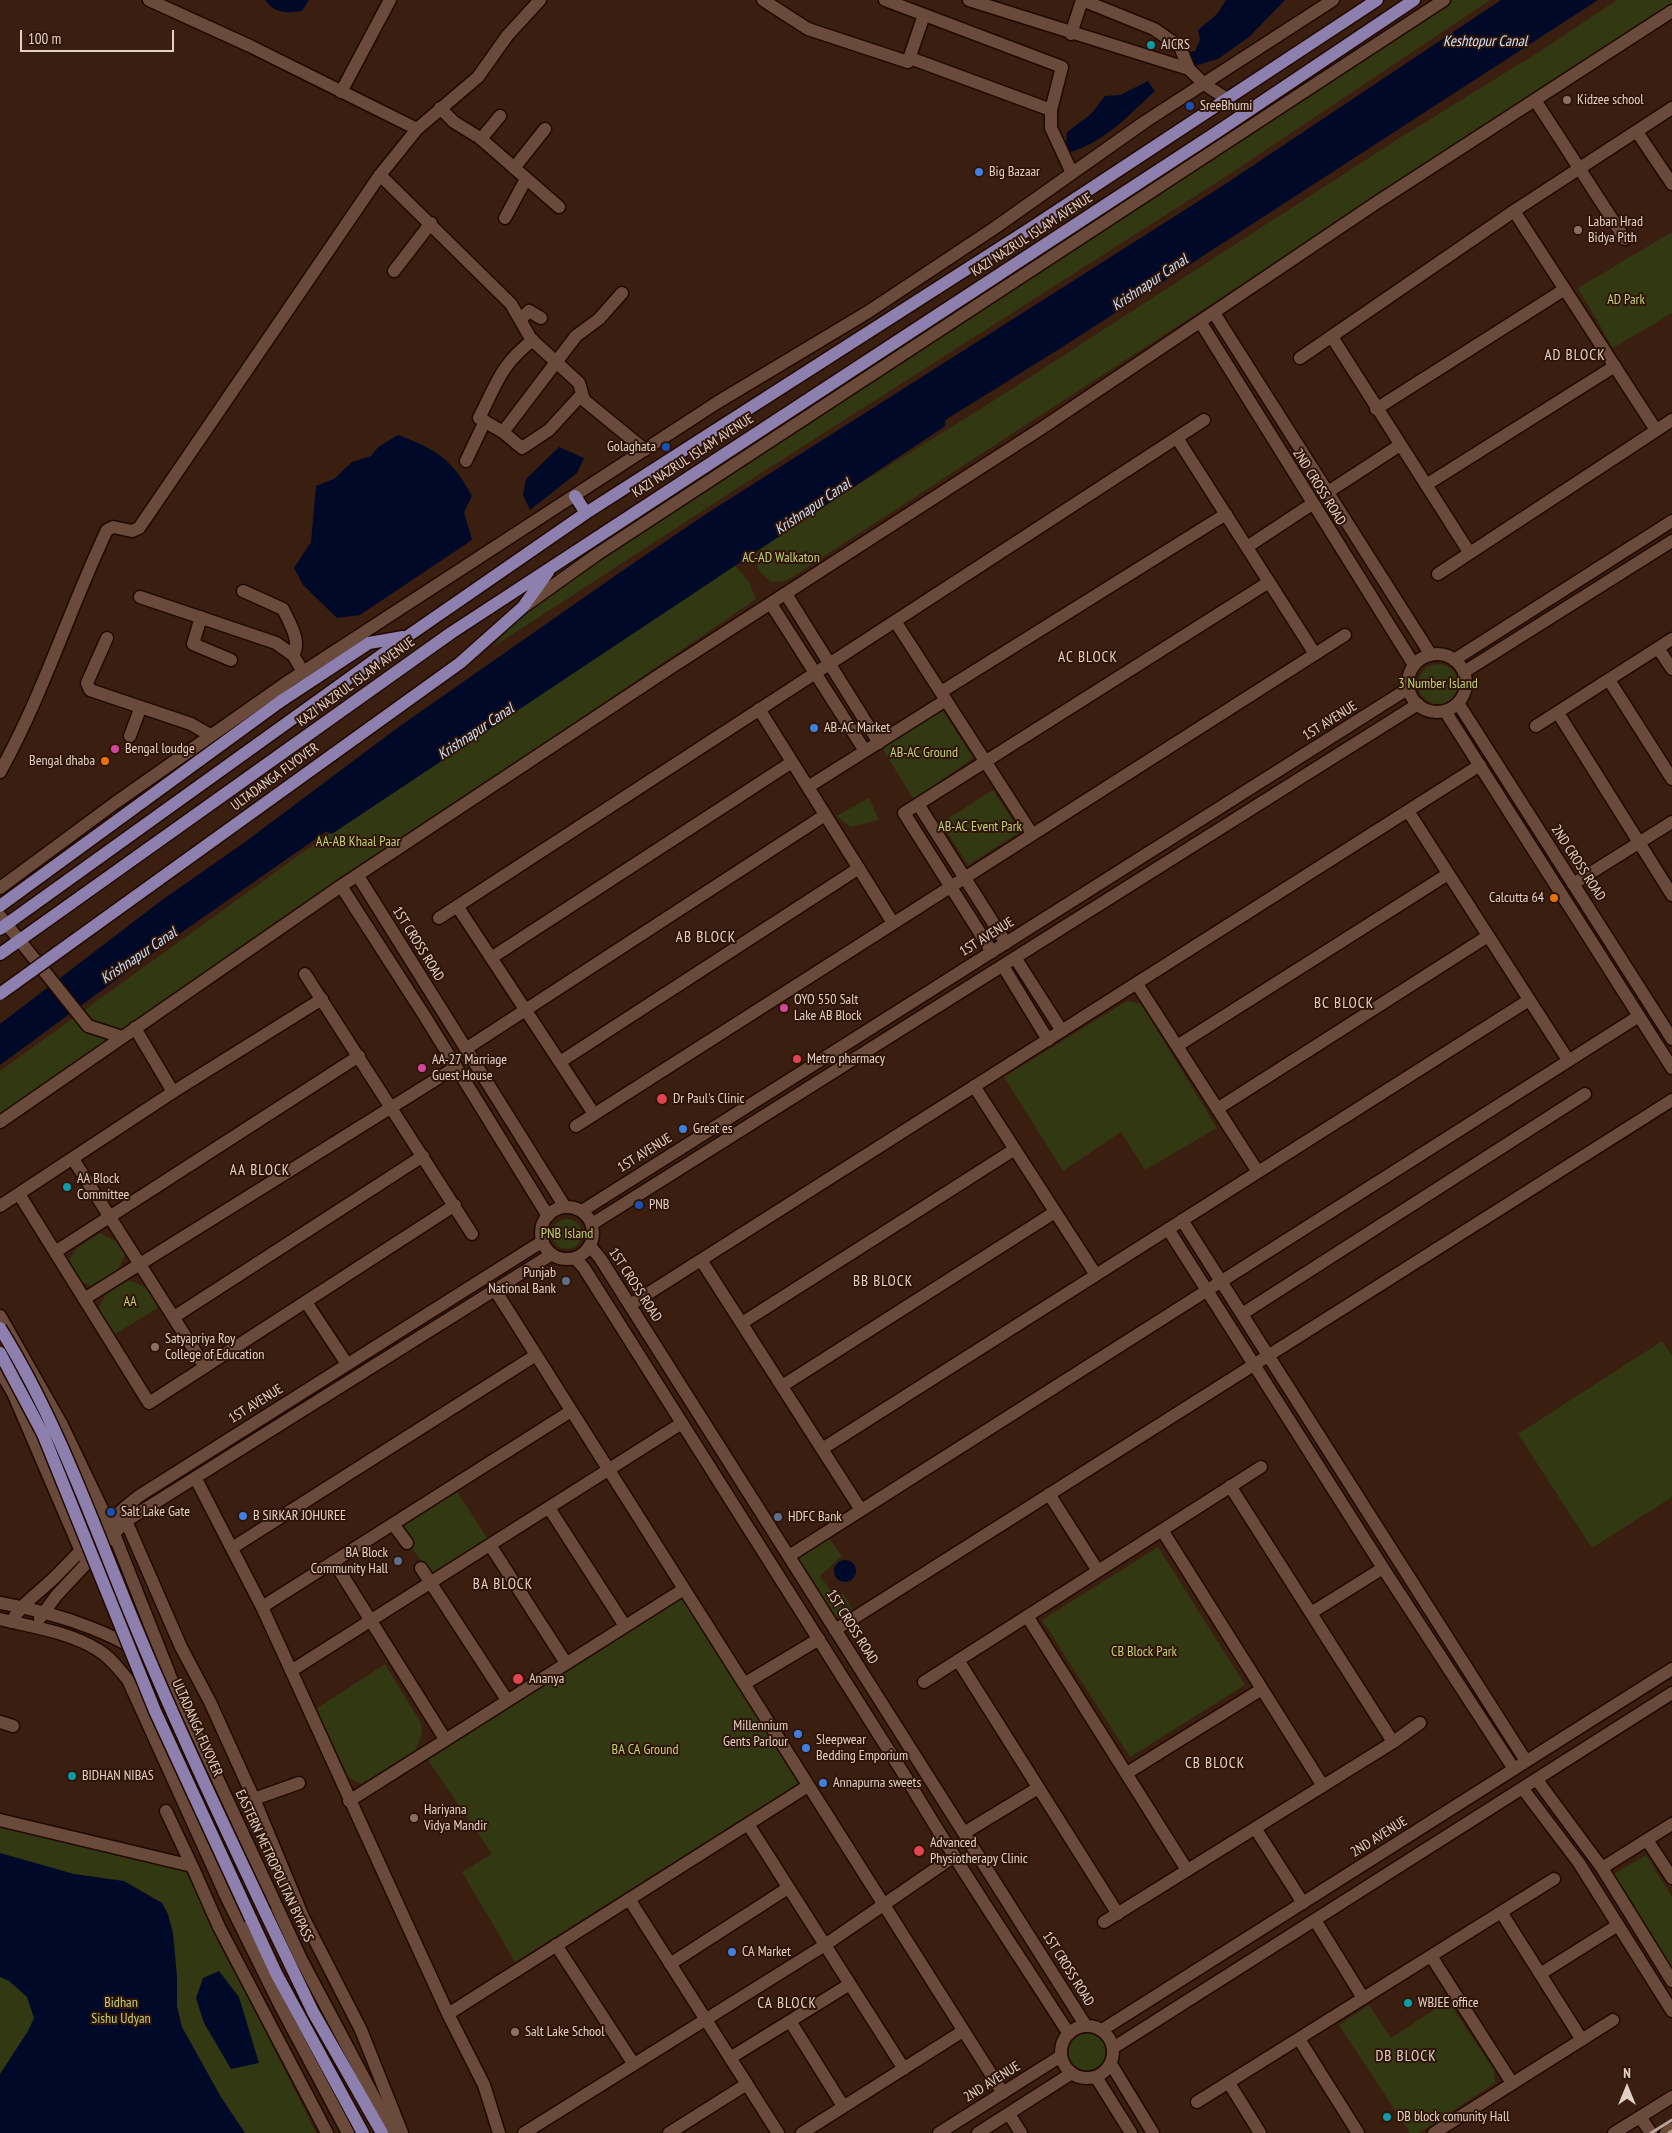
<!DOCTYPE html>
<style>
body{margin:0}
#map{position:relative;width:1672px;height:2133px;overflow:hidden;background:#3a1f11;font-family:"PT Sans Narrow",sans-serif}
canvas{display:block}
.north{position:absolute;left:1602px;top:2063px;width:50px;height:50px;-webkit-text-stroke:4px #2f1507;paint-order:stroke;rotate:0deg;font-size:14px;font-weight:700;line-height:20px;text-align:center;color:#e2d0c7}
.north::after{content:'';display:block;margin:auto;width:18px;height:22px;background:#e2d0c7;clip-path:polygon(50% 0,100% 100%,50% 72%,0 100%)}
.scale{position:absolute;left:20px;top:30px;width:154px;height:22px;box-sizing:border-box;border:2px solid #e2d0c7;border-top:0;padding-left:6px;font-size:15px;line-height:18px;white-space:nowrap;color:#e2d0c7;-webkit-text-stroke:4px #2f1507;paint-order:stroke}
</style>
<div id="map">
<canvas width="1672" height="2133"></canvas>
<div class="north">N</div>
<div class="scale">100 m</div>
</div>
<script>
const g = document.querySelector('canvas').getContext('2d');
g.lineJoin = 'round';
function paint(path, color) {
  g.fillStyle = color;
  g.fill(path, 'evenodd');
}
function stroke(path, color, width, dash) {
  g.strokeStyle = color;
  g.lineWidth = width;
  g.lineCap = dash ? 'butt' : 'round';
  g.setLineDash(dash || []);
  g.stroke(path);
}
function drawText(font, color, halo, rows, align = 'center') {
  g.font = font + ' "PT Sans Narrow",sans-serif';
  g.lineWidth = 4;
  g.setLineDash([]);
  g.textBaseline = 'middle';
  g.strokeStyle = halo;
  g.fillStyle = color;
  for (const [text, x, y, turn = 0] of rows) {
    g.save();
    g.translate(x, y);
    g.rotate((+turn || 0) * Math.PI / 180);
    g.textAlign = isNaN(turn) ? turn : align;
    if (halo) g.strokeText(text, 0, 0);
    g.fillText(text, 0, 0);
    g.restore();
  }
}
const green = new Path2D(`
 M1443,0H1490L1233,172L736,489L493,647L558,572Z
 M1617,0H1672V4L786,581L771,582C757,570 753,565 758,547L987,405L1398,139L1539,52Z
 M1672,232V313L1613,348L1578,288Z
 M728,564H734L749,582L756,599L0,1116V1071L331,832Z
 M1418 684a20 20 0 1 1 40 0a20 20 0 1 1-40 0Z
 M939,705L973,758L914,800L879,743Z
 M993,790L1020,832L968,865L941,823Z
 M869,798L879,820L850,827L837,816Z
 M1127,1001L1141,1004L1217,1128L1145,1170L1121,1132L1063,1171L1004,1077Z
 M552 1234a15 15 0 1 1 30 0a15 15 0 1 1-30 0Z
 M100,1233L117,1242L125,1255L116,1273L92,1287L77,1279L68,1262L77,1248Z
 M128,1280L146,1287L159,1307L112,1336L97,1311L106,1294Z
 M1662,1341L1672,1356V1497L1592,1548L1518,1434Z
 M455,1488L489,1541L432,1577L396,1525Z
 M828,1537L842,1556L820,1576L835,1597L843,1593L852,1609L834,1621L792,1557Z
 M1158,1547L1245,1685L1130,1757L1042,1620Z
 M682,1595L799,1783L515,1962L462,1872L492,1854L428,1760Z
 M385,1664L421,1723L422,1734L415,1751L361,1784L351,1779L347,1774L316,1709Z
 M0,1826L185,1870L316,2133H0Z
 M1646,1855L1672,1897V1978L1609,1877Z
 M1448,2001L1494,2070L1495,2083L1419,2133H1410L1339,2025L1369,2005L1391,2038Z
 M1068 2052a20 20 0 1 1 40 0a20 20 0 1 1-40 0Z`);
const water = new Path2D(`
 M265,0H309L302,11C286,13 275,14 265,0Z
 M1226,0H1285L1249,37L1218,59L1194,66L1187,52L1195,51L1200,40L1198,30L1217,14Z
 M1501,0H1598L1064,346L798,512L586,657L440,752L165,944L0,1065V1024L162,900L245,842L400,726L619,573L706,514L1224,185Z
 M1148,81L1155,91C1129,115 1106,141 1071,152L1066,146L1067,132L1091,114L1105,96L1120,95Z
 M398,435C436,449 452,459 472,496L464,512L472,540L360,615L337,618L303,585L294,568L311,542L316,486L334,479L352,462L371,456L378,447Z
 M559,447L584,458L577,473L530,510L523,495L526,479Z
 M834 1571a11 11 0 1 1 22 0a11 11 0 1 1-22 0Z
 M0,1853L74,1874L124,1881L162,1903L168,1914L173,1933L177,1976V2006L182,2027L221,2097L245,2133H0V2074L28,2031L34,2018L27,1997L9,1981L0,1977Z
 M219,1971L239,1997L259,2063L231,2069L204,2023L196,1998L203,1978Z`);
const canal = new Path2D(`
 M331,828L940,423`);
const street = new Path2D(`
 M149,0L250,46L417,129
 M763,0L808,29L908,62L924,15
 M885,0L1062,67L1051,110V128L1072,173
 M969,0L1189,69L1204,84L1227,99
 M1082,0L1154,29L1180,47L1189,69
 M1071,34L1082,0
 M910,58L1051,110
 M341,92L390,0
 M1535,100L1625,239
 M440,108L454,122L480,138L559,207
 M1637,132L1672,184
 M481,139L500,116
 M514,168L545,129
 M380,175L511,304L531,339L579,383L584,400L645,450
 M1514,211L1656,430
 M505,218L526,179
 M394,271L431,223
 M520,320L529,311L541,318
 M1332,337L1469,552
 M533,340C501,364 496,385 479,418L503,432L522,448L549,430L582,394
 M1300,358L1514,211L1672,108
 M1376,409L1565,289
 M503,432L576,336L599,319L622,293
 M1177,438L1315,654
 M466,461L485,421
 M1426,485L1615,366
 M1328,492L1400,445
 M1247,547L1312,504
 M1438,574L1672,420
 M243,591L283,609C289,622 302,642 293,655
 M786,594L879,743
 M140,597L276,643L293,655L303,672
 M771,604L865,751
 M201,617L193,644L231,660
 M895,621L1032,834
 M107,638L87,683L90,690L191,724L210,735
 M1658,648L1672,669
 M1609,680L1672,779
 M941,692L1226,514
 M759,709L893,923
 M1558,713L1672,895
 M1536,726L1672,639
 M130,736L140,709
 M808,787L946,700
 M918,804L1006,943
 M1408,811L1568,1060
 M1573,884L1672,822
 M457,906L594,1114
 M439,918L1204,420
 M992,952L904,813L1269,582
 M491,958L792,762
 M1016,959L1062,1031
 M1003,966L1048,1040
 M305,974L472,1234
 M1137,984L1258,1172
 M135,1028L173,1092
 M1177,1046L1448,874
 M467,1048L825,815
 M560,1062L859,868
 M974,1086L1096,1275
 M1217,1109L1488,936
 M576,1126L1345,635
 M73,1159L205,1367
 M19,1194L149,1403L455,1205
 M0,1206L173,1092L322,999
 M1182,1220L1526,1761
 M1168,1229L1383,1568L1514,1769
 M55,1252L359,1056
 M701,1260L861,1510
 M495,1290L1003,2093
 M84,1299L456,1067
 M306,1302L347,1364
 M630,1305L1480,765
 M1242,1314L1585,1094
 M174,1317L423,1156
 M742,1323L1015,1149
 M782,1386L1055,1212
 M822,1449L1529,1000
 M196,1479L262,1607L448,2014L484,2085L499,2133
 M1230,1486L1393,1742
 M1049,1494L1098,1571
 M549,1508L625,1626
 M126,1521L181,1647L210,1702L254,1799L303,1917L361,2030L402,2133
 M393,1524L407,1543
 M1162,1530L1323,1786
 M490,1545L566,1663
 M232,1548L536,1355
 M789,1556L1639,1016
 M334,1562L445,1739
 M421,1568L507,1700
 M262,1607L571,1411
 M1311,1613L1383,1568
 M1027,1616L1187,1870
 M835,1630L1672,1100
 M958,1660L1118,1914
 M291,1671L682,1423
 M924,1682L1261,1467
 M744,1684L819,1639
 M0,1722L13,1726
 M1127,1773L1262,1689
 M1537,1780L1602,1868L1672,1981
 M1523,1789L1579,1863L1672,2011
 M254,1799L299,1783
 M349,1801L684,1589
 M166,1811L192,1866
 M0,1820L192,1866L219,1927L327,2133
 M748,1824L904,2069
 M1255,1828L1303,1903
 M964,1833L1038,1788
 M1647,1840L1672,1878
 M1602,1868L1672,1824
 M629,1899L778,2133
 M1501,1912L1582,2040
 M1315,1920L1363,1998
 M1104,1922L1392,1743L1420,1723
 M556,1945L633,2063
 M1431,1956L1512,2083
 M670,1964L788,1888
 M1540,1974L1618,1925
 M448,2014L808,1786
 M1299,2039L1358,2133
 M730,2058L790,2021
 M1229,2083L1260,2133
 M1197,2102L1554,1879
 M843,2106L790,2021L850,1984
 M1009,2114L1021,2133
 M524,2133L825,1945L953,1857
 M669,2133L747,2084
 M802,2133L963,2031
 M1434,2133L1613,2020`);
const secondary = new Path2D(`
 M1214,313L1431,655
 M1201,323L1414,665
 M526,605L596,555L1444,0
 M1408 683a29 29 0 1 1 58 0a29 29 0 1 1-58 0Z
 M1454,660L1672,521
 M1464,672L1672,541
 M1458,703L1672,1039
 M1445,711L1672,1068
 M0,772C43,695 69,610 107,530L113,527L132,531L139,528L380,175L417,129L478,77L507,36L540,0
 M358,876L565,1207
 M341,886L424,1015L548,1216
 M0,888L115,803L289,681L718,402L868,312L996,227L1146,121L1333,0
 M0,916L88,1026L122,1037
 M0,1122L341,886L664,672L1042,428L1376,203L1672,11
 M541 1233a26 26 0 1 1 52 0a26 26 0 1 1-52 0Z
 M582,1211L1409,688
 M592,1224L1418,704
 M590,1246L600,1258L1086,2026
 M575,1258L584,1268L910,1784C960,1869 1016,1951 1069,2034
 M0,1316L62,1425L114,1534L169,1673
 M0,1371L13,1393L83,1556
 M0,1603C56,1613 128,1634 170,1676L301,1959L393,2133
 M40,1618L56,1596L126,1521L552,1254
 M0,1619C32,1627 70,1632 98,1650C110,1657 119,1669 128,1680L227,1898L281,2007L348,2133
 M11,1622C24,1601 39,1593 56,1576C84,1548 108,1520 139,1496L543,1241
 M1061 2052a26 26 0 1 1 52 0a26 26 0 1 1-52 0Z
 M1102,2030L1672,1669
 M1113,2048L1672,1693
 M1111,2064L1153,2133
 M1096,2077L1131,2133
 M1640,2117L1651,2133
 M939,2133L1061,2056
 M978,2133L1072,2073
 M1614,2133L1672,2097
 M1666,2133L1672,2129`);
const primary = new Path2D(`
 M575,496L586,513
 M332,755L460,663L523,607L548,572
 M0,906L281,701L369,643L403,637
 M0,929L408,636L586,513L1031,228L1377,0
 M0,954L451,633L1220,130L1414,0
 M265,1912L313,2012L382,2133
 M251,1919L276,1973L363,2133`);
const rail = new Path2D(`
 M1651,2133L1672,2120
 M1669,2133L1672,2131`);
const primaryBridge = new Path2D(`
 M0,994L332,755
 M0,1328C58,1421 93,1524 135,1625C175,1722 220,1817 265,1912
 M0,1353L43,1434L155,1711L251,1919`);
const markers = [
 [1151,45,5,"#0f9aa8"],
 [1567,100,5,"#8d6e63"],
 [1190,106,5,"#1a4fb4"],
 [979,172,5,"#3f7fe0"],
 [1578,230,5,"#8d6e63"],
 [666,447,5,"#1a4fb4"],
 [814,728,5,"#3f7fe0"],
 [115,749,5,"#d1479c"],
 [105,761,5,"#e8710a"],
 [1554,898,5,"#e8710a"],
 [784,1008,5,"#d1479c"],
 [797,1059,5,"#e0444e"],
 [422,1068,5,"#d1479c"],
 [662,1099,6,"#e0444e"],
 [683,1129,5,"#3f7fe0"],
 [67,1187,5,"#0f9aa8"],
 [639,1205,5,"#1a4fb4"],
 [566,1281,5,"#5c6f8a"],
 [155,1347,5,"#8d6e63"],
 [111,1512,5,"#1a4fb4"],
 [243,1516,5,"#3f7fe0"],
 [778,1517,5,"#5c6f8a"],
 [398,1561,5,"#5c6f8a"],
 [518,1679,6,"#e0444e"],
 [798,1734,5,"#3f7fe0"],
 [806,1748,5,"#3f7fe0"],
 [72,1776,5,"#0f9aa8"],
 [823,1783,5,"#3f7fe0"],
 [414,1818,5,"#8d6e63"],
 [919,1851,6,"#e0444e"],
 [732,1952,5,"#3f7fe0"],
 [1408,2003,5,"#0f9aa8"],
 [515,2032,5,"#8d6e63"],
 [1387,2117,5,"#0f9aa8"]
];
const poiNames = [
 ["AICRS",1161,45],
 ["Kidzee school",1577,100],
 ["SreeBhumi",1200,106],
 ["Big Bazaar",989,172],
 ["Laban Hrad",1588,222],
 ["Bidya Pith",1588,238],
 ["Golaghata",656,447,"right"],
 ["AB-AC Market",824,728],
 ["Bengal loudge",125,749],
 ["Bengal dhaba",95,761,"right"],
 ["Calcutta 64",1544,898,"right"],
 ["OYO 550 Salt",794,1000],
 ["Lake AB Block",794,1016],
 ["Metro pharmacy",807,1059],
 ["AA-27 Marriage",432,1060],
 ["Guest House",432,1076],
 ["Dr Paul's Clinic",673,1099],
 ["Great es",693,1129],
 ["AA Block",77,1179],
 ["Committee",77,1195],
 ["PNB",649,1205],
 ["Punjab",556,1273,"right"],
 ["National Bank",556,1289,"right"],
 ["Satyapriya Roy",165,1339],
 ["College of Education",165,1355],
 ["Salt Lake Gate",121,1512],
 ["B SIRKAR JOHUREE",253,1516],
 ["HDFC Bank",788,1517],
 ["BA Block",388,1553,"right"],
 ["Community Hall",388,1569,"right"],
 ["Ananya",529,1679],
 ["Millennium",788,1726,"right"],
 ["Gents Parlour",788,1742,"right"],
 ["Sleepwear",816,1740],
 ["Bedding Emporium",816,1756],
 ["BIDHAN NIBAS",82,1776],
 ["Annapurna sweets",833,1783],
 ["Hariyana",424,1810],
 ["Vidya Mandir",424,1826],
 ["Advanced",930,1843],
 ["Physiotherapy Clinic",930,1859],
 ["CA Market",742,1952],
 ["WBJEE office",1418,2003],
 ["Salt Lake School",525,2032],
 ["DB block comunity Hall",1397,2117]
];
const streetNames = [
 ["KAZI NAZRUL ISLAM AVENUE",1032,235,-33],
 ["KAZI NAZRUL ISLAM AVENUE",693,456,-33],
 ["2ND CROSS ROAD",1319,487,58],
 ["KAZI NAZRUL ISLAM AVENUE",356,682,-36],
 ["1ST AVENUE",1330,721,-32],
 ["ULTADANGA FLYOVER",275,777,-36],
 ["2ND CROSS ROAD",1578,863,57],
 ["1ST AVENUE",987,937,-32],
 ["1ST CROSS ROAD",418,944,58],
 ["1ST AVENUE",645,1153,-32],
 ["1ST CROSS ROAD",635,1285,57],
 ["1ST AVENUE",256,1404,-32],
 ["1ST CROSS ROAD",852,1627,58],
 ["ULTADANGA FLYOVER",197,1728,66],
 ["2ND AVENUE",1379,1837,-32],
 ["EASTERN METROPOLITAN BYPASS",274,1866,65],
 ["1ST CROSS ROAD",1068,1969,58],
 ["2ND AVENUE",992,2082,-32]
];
const parkNames = [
 ["AD Park",1626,300],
 ["AC-AD Walkaton",781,558],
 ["3 Number Island",1438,684],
 ["AB-AC Ground",924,753],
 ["AB-AC Event Park",980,827],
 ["AA-AB Khaal Paar",358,842],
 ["PNB Island",567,1234],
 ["AA",130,1302],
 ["CB Block Park",1144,1652],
 ["BA CA Ground",645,1750],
 ["Bidhan",121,2003],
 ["Sishu Udyan",121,2019]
];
const waterNames = [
 ["Keshtopur Canal",1485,42],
 ["Krishnapur Canal",1150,283,-34],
 ["Krishnapur Canal",813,507,-34],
 ["Krishnapur Canal",476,732,-34],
 ["Krishnapur Canal",139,956,-34]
];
const neighbourhoodNames = [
 ["AD BLOCK",1575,356],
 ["AC BLOCK",1088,658],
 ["AB BLOCK",706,938],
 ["BC BLOCK",1344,1004],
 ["AA BLOCK",260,1171],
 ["BB BLOCK",883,1282],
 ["BA BLOCK",503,1585],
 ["CB BLOCK",1215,1764],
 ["CA BLOCK",787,2004],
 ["DB BLOCK",1406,2057]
];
paint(green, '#323812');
paint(water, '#000a28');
stroke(canal, '#000a28', 11);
stroke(street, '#200800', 15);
stroke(secondary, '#200800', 15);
stroke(primary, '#200800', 15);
stroke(street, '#6a4b3b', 12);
stroke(secondary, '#6a4b3b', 12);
stroke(primary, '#8d7fae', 12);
stroke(rail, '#b7a398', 3);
stroke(primaryBridge, '#200800', 15, []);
stroke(primaryBridge, '#8d7fae', 12);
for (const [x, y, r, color] of markers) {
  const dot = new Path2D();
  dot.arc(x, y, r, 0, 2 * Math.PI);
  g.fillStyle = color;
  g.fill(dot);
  stroke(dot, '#2f1507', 2);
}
drawText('14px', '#e2d0c7', '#2f1507', poiNames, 'left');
drawText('14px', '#e2d0c7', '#2f1507', streetNames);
drawText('14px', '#c1d076', '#2f1507', parkNames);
drawText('italic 15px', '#cbe1fe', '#2f1507', waterNames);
g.letterSpacing = '1px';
drawText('15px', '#e2d0c7', '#2f1507', neighbourhoodNames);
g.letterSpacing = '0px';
</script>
